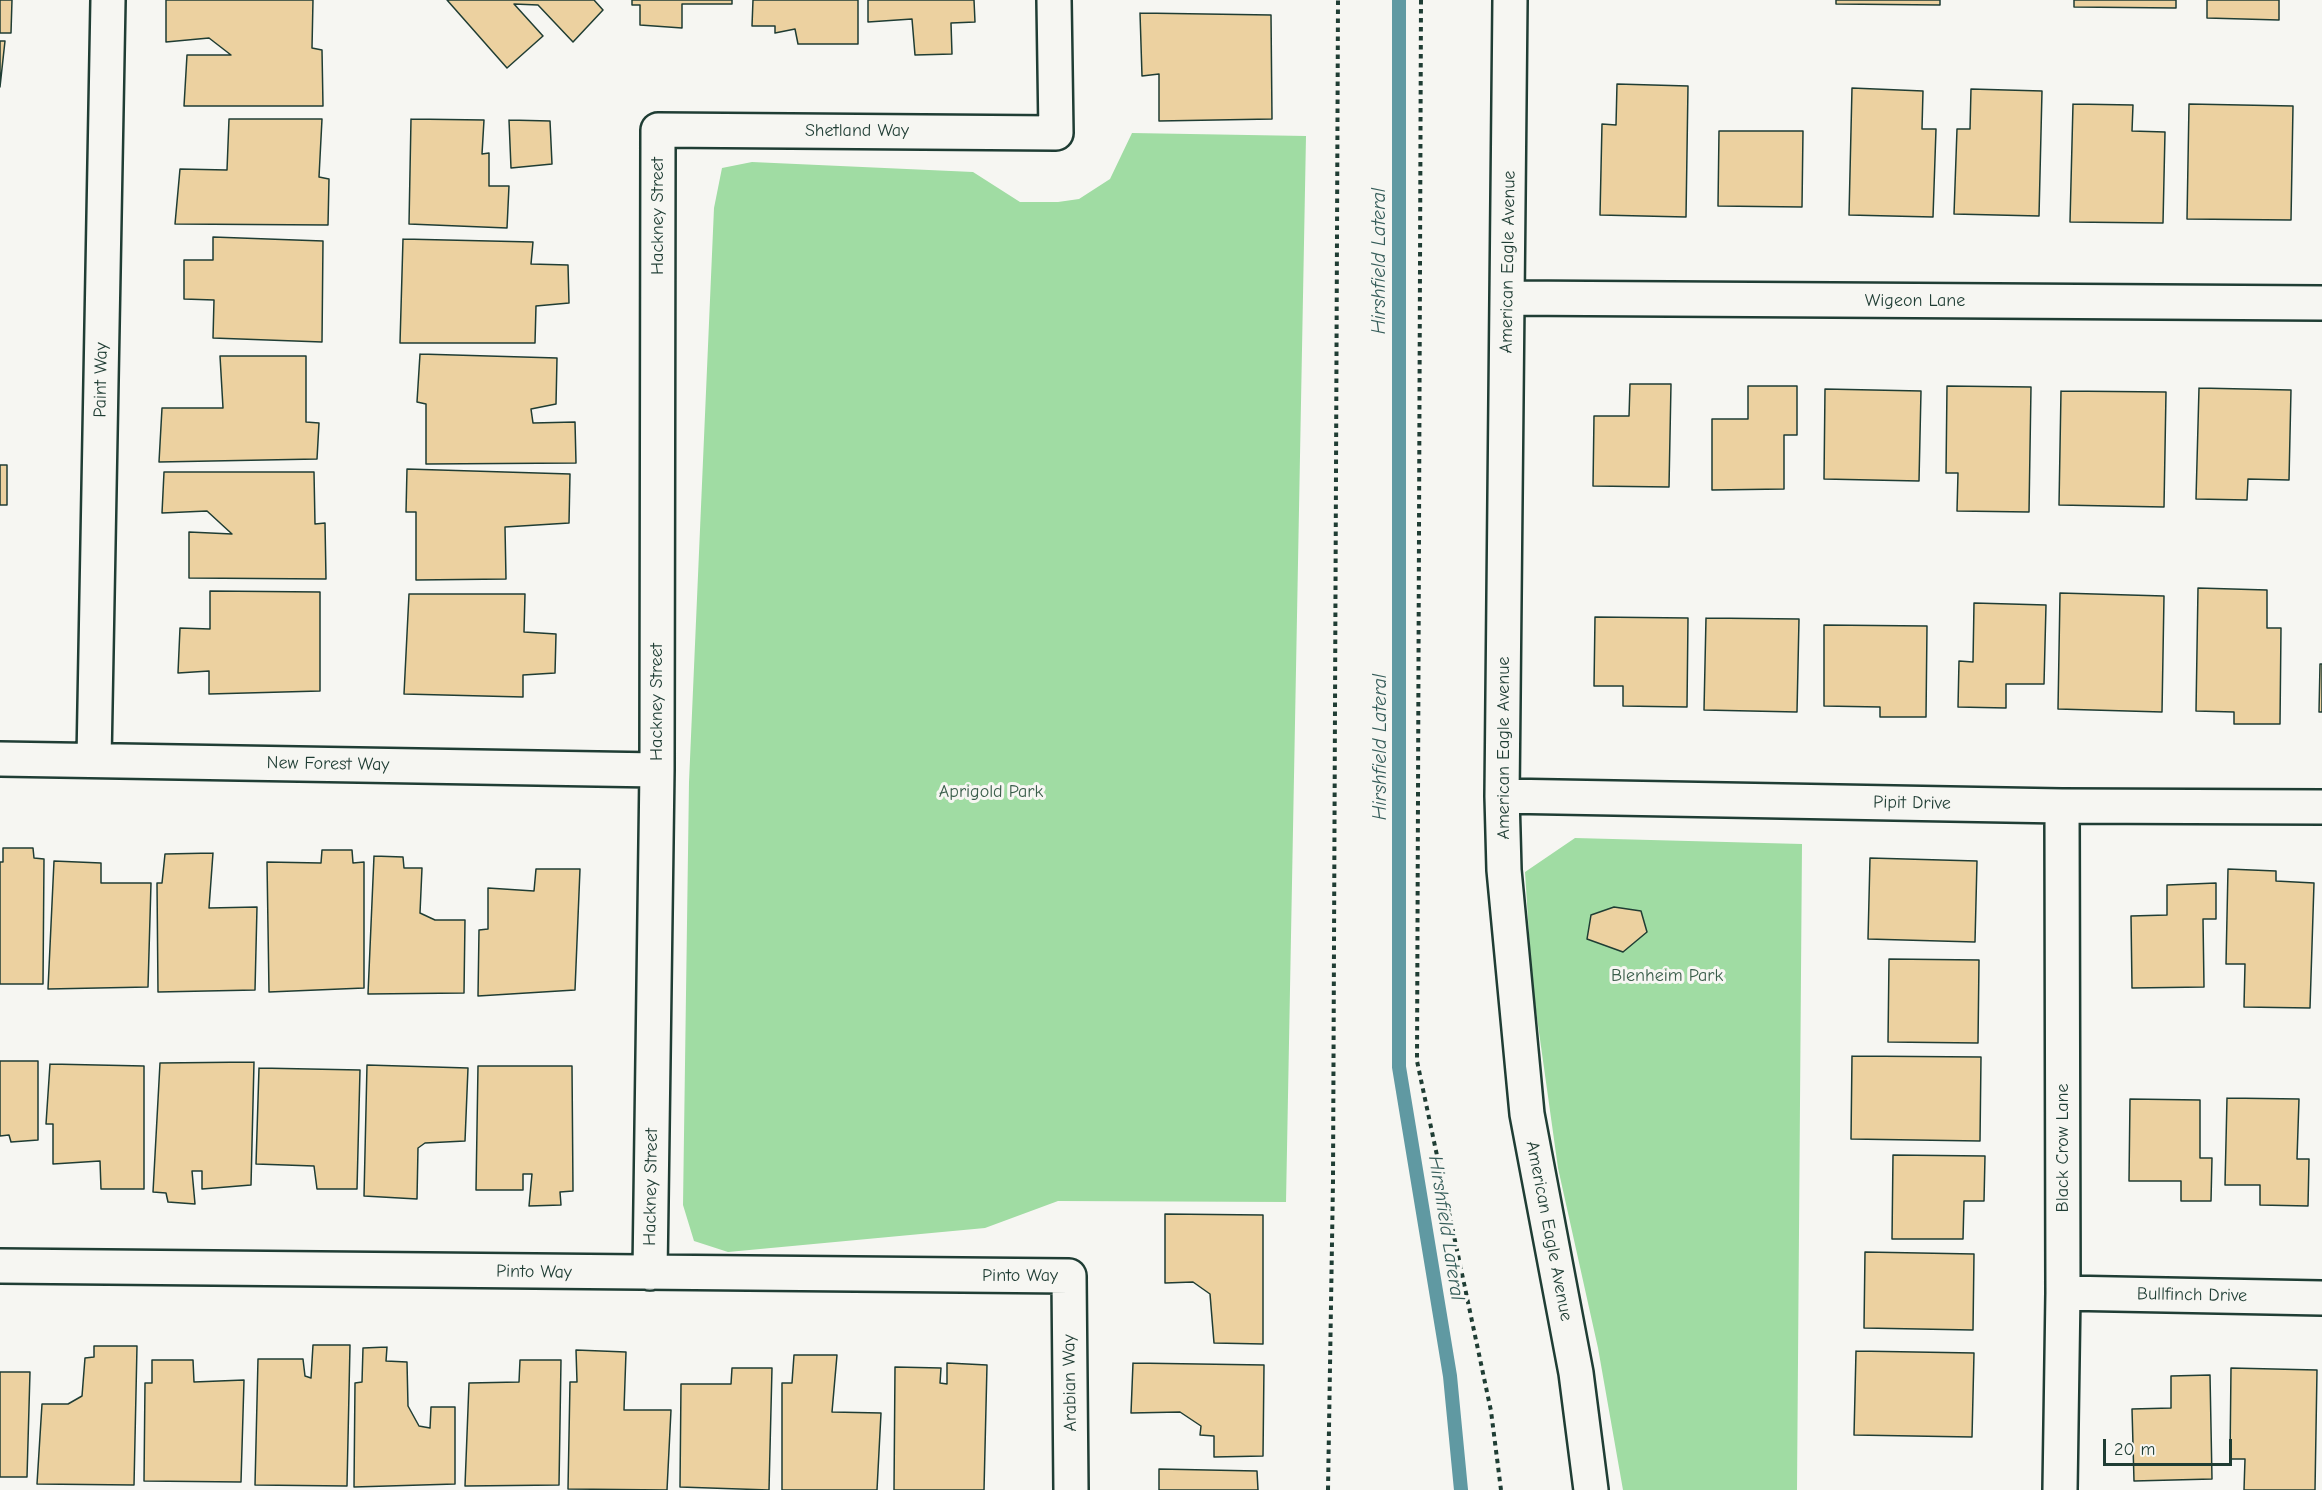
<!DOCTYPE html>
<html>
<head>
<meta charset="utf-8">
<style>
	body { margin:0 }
	#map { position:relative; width:2322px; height:1490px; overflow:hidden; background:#f6f6f2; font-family:"Comic Neue",sans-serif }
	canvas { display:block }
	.scale { position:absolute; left:2103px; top:1439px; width:129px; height:27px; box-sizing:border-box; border:3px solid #1f3d34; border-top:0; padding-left:8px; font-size:18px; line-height:21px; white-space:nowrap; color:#1f3d34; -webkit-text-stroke:4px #f6f6f2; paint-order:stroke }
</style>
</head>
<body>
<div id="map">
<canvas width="2322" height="1490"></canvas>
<div class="scale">20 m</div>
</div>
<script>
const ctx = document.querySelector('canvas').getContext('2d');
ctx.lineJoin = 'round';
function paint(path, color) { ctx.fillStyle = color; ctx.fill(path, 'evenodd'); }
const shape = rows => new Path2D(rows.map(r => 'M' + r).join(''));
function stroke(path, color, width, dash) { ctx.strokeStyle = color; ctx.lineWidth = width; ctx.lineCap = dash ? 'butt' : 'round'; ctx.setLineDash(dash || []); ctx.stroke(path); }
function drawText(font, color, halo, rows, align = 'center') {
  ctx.font = font + ' "Comic Neue",sans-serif'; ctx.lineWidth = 6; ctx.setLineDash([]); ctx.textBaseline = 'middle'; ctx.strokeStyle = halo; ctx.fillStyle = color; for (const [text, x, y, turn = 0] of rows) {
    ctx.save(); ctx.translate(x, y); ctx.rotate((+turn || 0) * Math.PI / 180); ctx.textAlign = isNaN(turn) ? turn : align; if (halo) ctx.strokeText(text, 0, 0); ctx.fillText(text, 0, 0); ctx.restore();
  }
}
paint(shape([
	[1132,133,1306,136,1286,1202,1058,1201,985,1228,728,1252,694,1241,683,1205,689,782,714,208,722,168,752,162,973,172,1020,202,1058,202,1079,199,1110,179],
	[1575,838,1802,844,1797,1490,1623,1490,1598,1348,1558,1168,1532,982,1525,872]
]), '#a0dca3');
stroke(shape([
	[1399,0,1399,1067,1450,1376,1461,1490]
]), '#6099a2', 14);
const building = shape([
	[0,0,12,0,11,33,0,33,0,0],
	[166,0,313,0,312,48,322,50,323,106,184,106,187,55,231,55,209,38,166,42,166,0],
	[447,0,594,0,603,10,573,42,538,5,514,4,543,36,507,68,447,0],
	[632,0,732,0,732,4,682,4,682,28,640,25,640,5,632,5,632,0],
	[753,0,858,0,858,44,798,44,795,29,775,33,775,26,752,26,753,0],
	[868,0,974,0,975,22,951,23,952,54,915,55,912,19,868,22,868,0],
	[1836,0,1940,0,1940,5,1836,4,1836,0],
	[2074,0,2176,0,2176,8,2074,7,2074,0],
	[2207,0,2279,0,2279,20,2207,18,2207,0],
	[1140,13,1271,15,1272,119,1159,121,1159,74,1142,76,1140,13],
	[0,41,5,41,0,87,0,41],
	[1617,84,1688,86,1686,217,1600,215,1602,124,1616,125,1617,84],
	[1852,88,1923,91,1922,129,1936,129,1933,217,1849,215,1852,88],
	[1971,89,2042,91,2039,216,1954,214,1957,129,1970,129,1971,89],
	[2073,104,2133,105,2132,131,2165,132,2163,223,2070,222,2073,104],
	[2189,104,2293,106,2291,220,2187,219,2189,104],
	[229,119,322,119,319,177,329,179,328,225,175,224,180,169,227,170,229,119],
	[411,119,484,120,482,154,489,153,489,186,509,186,507,228,409,224,411,119],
	[509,120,550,121,552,164,511,168,509,120],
	[1719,131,1803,131,1802,207,1718,206,1719,131],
	[213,237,323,241,322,342,213,338,214,300,184,299,184,260,213,260,213,237],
	[403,239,533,242,531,264,568,265,569,303,536,306,535,343,400,343,403,239],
	[420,354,557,358,556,404,531,409,533,423,575,422,576,463,426,464,426,404,417,402,420,354],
	[220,356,306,356,306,422,319,423,317,459,159,462,162,408,223,408,220,356],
	[1630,384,1671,384,1669,487,1593,486,1594,416,1629,416,1630,384],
	[1748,386,1797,386,1797,435,1784,435,1784,489,1712,490,1712,419,1748,419,1748,386],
	[1947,386,2031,387,2029,512,1957,511,1958,473,1946,473,1947,386],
	[2199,388,2291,390,2289,480,2248,479,2247,500,2196,499,2199,388],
	[1825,389,1921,391,1919,481,1824,479,1825,389],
	[2061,391,2166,392,2164,507,2059,505,2061,391],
	[0,465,7,465,7,505,0,505,0,465],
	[407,469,570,474,569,523,505,527,506,579,416,580,416,512,406,512,407,469],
	[164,472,314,472,315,524,325,523,326,579,189,578,189,532,232,534,207,511,162,513,164,472],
	[2198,588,2267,590,2267,628,2281,628,2280,724,2234,724,2234,712,2196,711,2198,588],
	[210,591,320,592,320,691,209,694,209,671,178,673,180,628,210,629,210,591],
	[2060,593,2164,596,2162,712,2058,709,2060,593],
	[409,594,525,594,524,632,556,634,555,673,523,675,523,697,404,694,409,594],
	[1974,603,2046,605,2044,684,2006,684,2006,708,1958,707,1959,661,1973,662,1974,603],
	[1595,617,1688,618,1687,707,1623,706,1623,686,1594,686,1595,617],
	[1706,618,1799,619,1797,712,1704,710,1706,618],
	[1824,625,1927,626,1926,717,1880,717,1880,707,1824,706,1824,625],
	[2320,664,2322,664,2322,712,2319,712,2320,664],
	[3,848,33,848,34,858,44,859,43,984,0,984,0,862,3,862,3,848],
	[322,850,352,850,353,863,364,862,364,988,269,992,267,862,321,863,322,850],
	[213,853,209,908,257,907,255,990,158,992,157,883,162,883,165,854,213,853],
	[374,856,403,857,404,868,422,868,420,913,435,920,465,920,464,993,368,994,374,856],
	[1870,858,1977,861,1975,942,1868,939,1870,858],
	[54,861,101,863,101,883,151,883,148,987,48,989,54,861],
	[536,869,580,869,575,990,478,996,479,930,488,929,488,888,534,891,536,869],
	[2228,869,2276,871,2276,881,2314,883,2310,1008,2244,1007,2245,964,2226,964,2228,869],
	[2216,883,2216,919,2203,919,2204,987,2132,988,2131,916,2167,915,2167,885,2216,883],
	[1614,907,1641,911,1647,932,1623,952,1587,939,1591,915,1614,907],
	[1889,959,1979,960,1978,1043,1888,1042,1889,959],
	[1852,1056,1981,1057,1980,1141,1851,1139,1852,1056],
	[0,1061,38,1061,38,1140,11,1142,9,1135,0,1136,0,1061],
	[254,1062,251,1185,202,1189,202,1171,192,1171,195,1204,168,1202,166,1193,153,1192,160,1063,254,1062],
	[50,1064,144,1066,144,1189,101,1189,100,1161,53,1164,53,1124,46,1124,50,1064],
	[367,1065,468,1068,465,1141,425,1143,418,1148,417,1199,364,1196,367,1065],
	[478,1066,572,1066,573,1191,560,1192,561,1205,529,1206,532,1174,523,1174,523,1190,476,1190,478,1066],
	[259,1068,360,1070,357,1189,317,1189,314,1166,256,1164,259,1068],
	[2227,1098,2299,1099,2297,1159,2309,1159,2308,1206,2260,1205,2260,1185,2225,1185,2227,1098],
	[2130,1099,2200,1100,2200,1158,2212,1158,2211,1201,2181,1201,2181,1181,2129,1181,2130,1099],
	[1893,1155,1985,1156,1984,1201,1964,1201,1963,1239,1892,1239,1893,1155],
	[1165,1214,1263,1215,1263,1344,1214,1343,1210,1294,1193,1282,1165,1283,1165,1214],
	[1865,1252,1974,1254,1973,1330,1864,1328,1865,1252],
	[313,1345,350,1345,347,1486,255,1485,258,1359,303,1359,305,1376,311,1378,313,1345],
	[94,1346,137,1346,134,1485,37,1484,42,1404,68,1404,82,1396,85,1358,94,1357,94,1346],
	[387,1347,386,1361,407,1362,408,1406,419,1426,430,1428,431,1407,455,1407,455,1484,354,1487,355,1383,362,1382,363,1348,387,1347],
	[576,1350,626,1352,624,1410,671,1410,667,1490,568,1489,570,1382,577,1382,576,1350],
	[1856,1351,1974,1353,1972,1437,1854,1435,1856,1351],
	[794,1355,837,1355,832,1412,881,1413,877,1490,782,1490,782,1383,792,1383,794,1355],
	[152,1360,193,1360,194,1382,244,1380,241,1482,144,1481,145,1383,152,1383,152,1360],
	[520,1360,561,1360,559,1485,465,1486,469,1383,519,1382,520,1360],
	[947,1363,987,1365,984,1490,894,1490,895,1367,941,1368,940,1383,947,1384,947,1363],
	[1133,1363,1264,1365,1263,1456,1214,1457,1214,1436,1200,1435,1201,1426,1180,1412,1131,1413,1133,1363],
	[732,1368,772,1368,769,1490,680,1487,681,1384,731,1384,732,1368],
	[2231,1368,2317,1370,2315,1490,2244,1490,2245,1459,2230,1459,2231,1368],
	[0,1372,30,1372,27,1477,0,1477,0,1372],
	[2210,1375,2212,1479,2134,1481,2132,1409,2171,1408,2171,1376,2210,1375],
	[1159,1469,1257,1471,1258,1490,1159,1490,1159,1469]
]);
paint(building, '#ecd1a0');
stroke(building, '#1f3d34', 1.5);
const minor = shape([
	[1510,0,1502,796,1504,870,1527,1114,1576,1373,1591,1490],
	[1507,298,2322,303],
	[0,759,657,770],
	[94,760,108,0],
	[1502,796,2062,806,2322,807],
	[0,1266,1069,1276,1071,1490],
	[650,1273,657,770,658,130,1056,133,1054,0],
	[2063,1293,2322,1298],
	[2060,1490,2063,1293,2062,806]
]);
stroke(minor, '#1f3d34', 38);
stroke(shape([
	[1421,0,1417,1061,1491,1411,1501,1490],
	[1328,1490,1333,1181,1338,0]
]), '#1f3d34', 4, [4.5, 4.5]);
stroke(minor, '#f6f6f2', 33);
drawText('18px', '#1f3d34', '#f6f6f2', [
	["Shetland Way",857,131],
	["Hackney Street",658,216,-90],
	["American Eagle Avenue",1508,262,-89],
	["Wigeon Lane",1915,301],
	["Paint Way",101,380,-89],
	["Hackney Street",657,702,-90],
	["American Eagle Avenue",1504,748,-90],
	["New Forest Way",328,764,1],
	["Pipit Drive",1912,803,1],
	["Black Crow Lane",2063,1148,-90],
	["Hackney Street",651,1187,-89],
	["American Eagle Avenue",1549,1231,79],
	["Pinto Way",534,1272,1],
	["Pinto Way",1020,1276],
	["Bullfinch Drive",2192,1295,1],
	["Arabian Way",1070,1383,-91]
]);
drawText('18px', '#395d4a', '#f6f6f2', [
	["Aprigold Park",991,792],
	["Blenheim Park",1667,976]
]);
drawText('italic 20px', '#355c59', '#f6f6f2', [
	["Hirshfield Lateral",1379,261,-90],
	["Hirshfield Lateral",1380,747,-90],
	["Hirshfield Lateral",1446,1228,81]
]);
</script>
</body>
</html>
